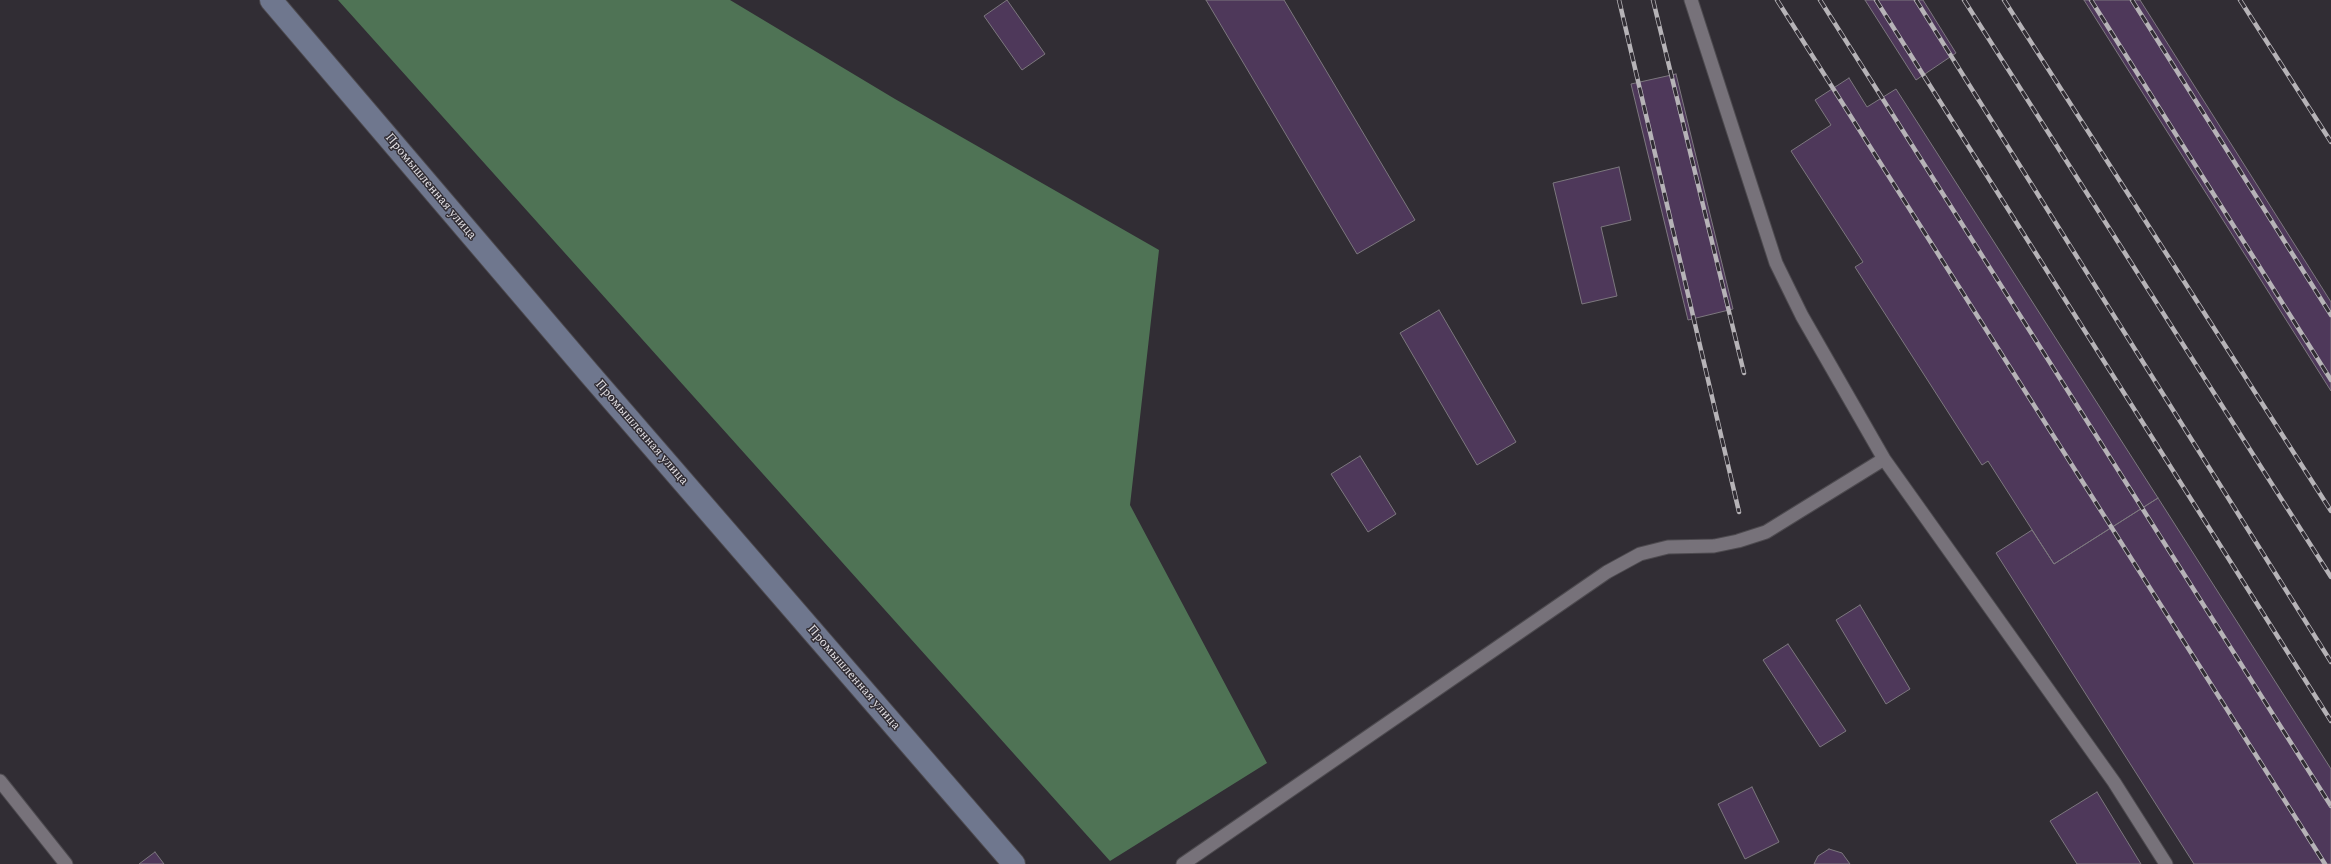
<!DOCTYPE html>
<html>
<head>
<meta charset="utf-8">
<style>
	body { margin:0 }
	canvas { display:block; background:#312d34 }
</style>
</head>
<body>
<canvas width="2331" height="864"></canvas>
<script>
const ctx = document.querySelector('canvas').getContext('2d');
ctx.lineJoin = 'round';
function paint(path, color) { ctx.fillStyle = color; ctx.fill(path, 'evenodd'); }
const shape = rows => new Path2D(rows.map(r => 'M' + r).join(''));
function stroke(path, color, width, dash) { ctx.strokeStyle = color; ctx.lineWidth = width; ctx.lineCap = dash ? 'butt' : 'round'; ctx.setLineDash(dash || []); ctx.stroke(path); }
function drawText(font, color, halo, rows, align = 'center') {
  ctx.font = font + ' Spectral,serif'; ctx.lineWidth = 3; ctx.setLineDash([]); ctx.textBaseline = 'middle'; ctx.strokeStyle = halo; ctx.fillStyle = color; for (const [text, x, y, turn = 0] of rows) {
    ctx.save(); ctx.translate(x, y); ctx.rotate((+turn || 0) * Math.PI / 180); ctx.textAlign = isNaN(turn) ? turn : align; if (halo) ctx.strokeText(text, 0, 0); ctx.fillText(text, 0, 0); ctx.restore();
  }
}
paint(shape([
	[338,0,730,0,895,99,1159,250,1130,505,1267,763,1110,861]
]), '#4f7355');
const building = shape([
	[1007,0,1045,54,1022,70,984,16,1007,0],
	[1206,0,1284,0,1415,220,1357,254,1206,0],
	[1865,0,1923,0,1956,53,1916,80,1865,0],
	[2084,0,2140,0,2331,302,2331,391,2084,0],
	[1676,74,1733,309,1688,320,1631,84,1676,74],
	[1849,78,1867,107,1896,89,2158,498,2054,564,1988,461,1982,465,1855,267,1863,262,1791,151,1831,125,1815,100,1849,78],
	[1619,167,1631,220,1601,227,1617,296,1582,304,1553,183,1619,167],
	[1439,310,1516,442,1477,465,1400,333,1439,310],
	[1360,456,1396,514,1368,532,1331,474,1360,456],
	[2158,498,2331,769,2331,864,2194,864,1996,553,2032,530,2054,564,2158,498],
	[1860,605,1910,689,1886,704,1836,620,1860,605],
	[1788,644,1846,731,1820,747,1763,660,1788,644],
	[1752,787,1779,842,1745,859,1718,804,1752,787],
	[2097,792,2141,864,2077,864,2050,821,2097,792],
	[1829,849,1842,853,1850,864,1814,864,1818,856,1829,849],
	[155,852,164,864,139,864,155,852]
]);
paint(building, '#4e385a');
stroke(building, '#7c777e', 1);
const lane = shape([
	[1691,0,1776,263,1802,316,1884,459,2114,782,2166,864],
	[0,781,66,864],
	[1183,864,1607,572,1640,554,1668,547,1714,546,1738,541,1766,532,1884,459]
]);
const secondary = shape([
	[271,0,589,373,1014,864]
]);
stroke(lane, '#4d4a4f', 15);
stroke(secondary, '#4d4a4f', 24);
stroke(lane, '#77727a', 13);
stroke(secondary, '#6f778e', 22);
const rail = shape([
	[1619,0,1739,512],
	[1653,0,1744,373],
	[1777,0,2325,864],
	[1820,0,2331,806],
	[1876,0,2331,721],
	[1916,0,2331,662],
	[1964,0,2331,577],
	[2004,0,2331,511],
	[2091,0,2331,380],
	[2132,0,2331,315],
	[2240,0,2331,142]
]);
stroke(rail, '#b6b3b7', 4.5);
stroke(rail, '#312d34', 3, [9]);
drawText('13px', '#e2dfe3', '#312d34', [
	["Промышленная улица",430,187,50],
	["Промышленная улица",641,433,49],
	["Промышленная улица",853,678,49]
]);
</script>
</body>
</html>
